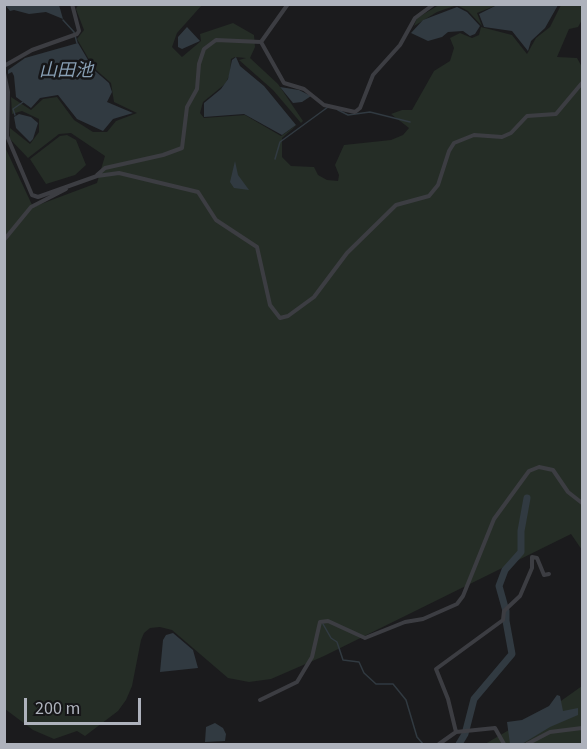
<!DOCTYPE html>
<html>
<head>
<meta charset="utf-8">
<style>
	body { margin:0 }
	#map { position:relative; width:587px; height:749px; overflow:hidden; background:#1b1b1d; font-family:"Source Sans 3",sans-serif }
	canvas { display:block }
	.frame { position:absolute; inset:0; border:6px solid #aeb2bc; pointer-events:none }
	.scale { position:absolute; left:24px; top:698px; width:117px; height:27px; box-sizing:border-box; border:3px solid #aeb2bc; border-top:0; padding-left:8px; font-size:18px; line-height:21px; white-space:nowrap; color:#aeb2bc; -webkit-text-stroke:4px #161618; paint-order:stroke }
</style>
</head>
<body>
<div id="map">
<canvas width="587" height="749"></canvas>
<div class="frame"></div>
<div class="scale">200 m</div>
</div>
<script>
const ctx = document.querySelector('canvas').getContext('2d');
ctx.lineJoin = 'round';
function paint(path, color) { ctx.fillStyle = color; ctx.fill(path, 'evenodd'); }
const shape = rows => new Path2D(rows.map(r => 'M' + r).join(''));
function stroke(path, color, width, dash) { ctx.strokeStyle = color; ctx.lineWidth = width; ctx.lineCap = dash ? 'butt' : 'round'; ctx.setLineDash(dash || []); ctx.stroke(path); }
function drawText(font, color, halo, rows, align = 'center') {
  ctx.font = font + ' "Source Sans 3","Noto Sans JP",sans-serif'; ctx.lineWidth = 5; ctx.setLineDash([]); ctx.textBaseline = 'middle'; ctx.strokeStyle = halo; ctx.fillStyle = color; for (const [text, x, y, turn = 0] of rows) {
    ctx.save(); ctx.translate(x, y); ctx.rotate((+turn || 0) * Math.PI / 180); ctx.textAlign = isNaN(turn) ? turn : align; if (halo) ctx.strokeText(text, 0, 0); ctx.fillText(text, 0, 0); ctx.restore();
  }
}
paint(shape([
	[472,4,497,5,477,13,482,26,468,11,457,5,437,12,414,26,417,18,439,5],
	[78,5,202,5,177,33,172,47,182,57,201,41,200,34,233,23,254,35,255,47,250,58,278,84,303,121,301,123,273,90,239,60,246,58,235,57,231,59,230,74,225,84,203,102,200,113,204,118,245,115,281,136,298,124,282,138,282,157,291,166,314,167,318,175,327,180,338,181,339,175,335,165,344,145,391,140,403,135,409,128,391,114,402,110,412,110,434,71,450,61,454,48,450,38,460,33,472,38,479,35,481,27,512,35,527,54,536,38,550,27,561,5,582,5,582,20,578,27,569,29,557,57,577,58,582,67,582,550,571,534,324,656,271,679,249,682,228,678,172,630,160,627,150,628,144,633,141,640,132,686,126,700,118,711,85,736,77,731,54,739,33,730,5,709,4,145,33,207,97,183,105,156,71,133,59,134,28,158,10,139,10,128,30,144,39,132,39,119,22,111,12,114,11,97,31,110,43,99,57,97,74,120,93,132,107,132,116,121,137,113,114,102,111,83,94,68,77,39,84,30,76,9],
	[67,135,76,140,86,165,75,175,46,184,30,159,60,136],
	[582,686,582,744,485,744,526,720,551,708]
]), '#252d26');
paint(shape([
	[499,4,558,4,558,5,545,28,531,41,528,51,512,31,484,27,479,14],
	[5,5,59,5,63,19,46,12,29,14,14,10,10,11],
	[457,7,467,12,480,26,475,34,470,36,463,31,448,32,442,37,428,41,411,33,423,20],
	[187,27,200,41,182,49,178,47,178,37],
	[78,43,94,70,109,83,112,92,107,102,133,113,113,119,103,131,77,119,58,95,40,98,31,108,16,97,14,76,12,72,8,74,8,70,25,58],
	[236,57,240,66,264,86,296,125,282,135,244,114,204,117,204,103,221,89,228,79,232,60],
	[280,87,299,90,311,96,302,102,293,103],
	[19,114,31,117,38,123,33,139,30,142,16,128,14,117],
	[235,161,238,175,249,190,234,188,230,182],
	[173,633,193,650,198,668,160,672,163,640,166,635],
	[557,695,560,696,563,711,578,708,578,715,550,727,522,744,510,744,507,722,522,720,549,706],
	[215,723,223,728,226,734,225,741,205,742,206,727]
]), '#313a41');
stroke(shape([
	[63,20,74,32,77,43],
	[338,110,348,115,370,112,410,122],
	[15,115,13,109,23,102],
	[275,159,280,142,328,107],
	[323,624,331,638,337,642,343,660,359,662,364,673,376,684,393,684,406,700,417,737,423,744]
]), '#313a41', 1.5);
stroke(shape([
	[459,744,465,734,474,699,512,654,506,621,506,611,499,586,505,570,521,552,521,531,527,498]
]), '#313a41', 7);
stroke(shape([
	[261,42,284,83,304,89,324,105,355,112,360,108,373,75,400,45,415,18,434,4],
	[4,66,32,50,77,34,79,31,72,4],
	[4,73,8,92,7,136,32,195,38,197,97,176,119,173,198,192,216,220,257,247,270,305,280,318,288,316,314,297,347,253,396,205,429,196,438,185,449,151,454,143,474,135,502,137,511,133,527,116,556,114,582,83],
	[97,175,105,168,163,155,182,148,187,107,197,89,199,64,204,49,216,40,261,42,288,4],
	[4,240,31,207,66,189],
	[260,700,297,682,312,657,320,622,328,621,365,638,405,622,423,619,457,604,463,596,494,519,529,471,539,467,553,470,568,492,582,503],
	[456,732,448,699,436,669,503,620,504,611,520,596,532,568,532,557,537,558,544,575,549,574],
	[439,744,456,732,495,728,504,744],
	[527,744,550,732,582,728]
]), '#3c3d42', 4);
drawText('italic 18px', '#889fb4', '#161618', [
	["山田池",66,72]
]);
</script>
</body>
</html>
